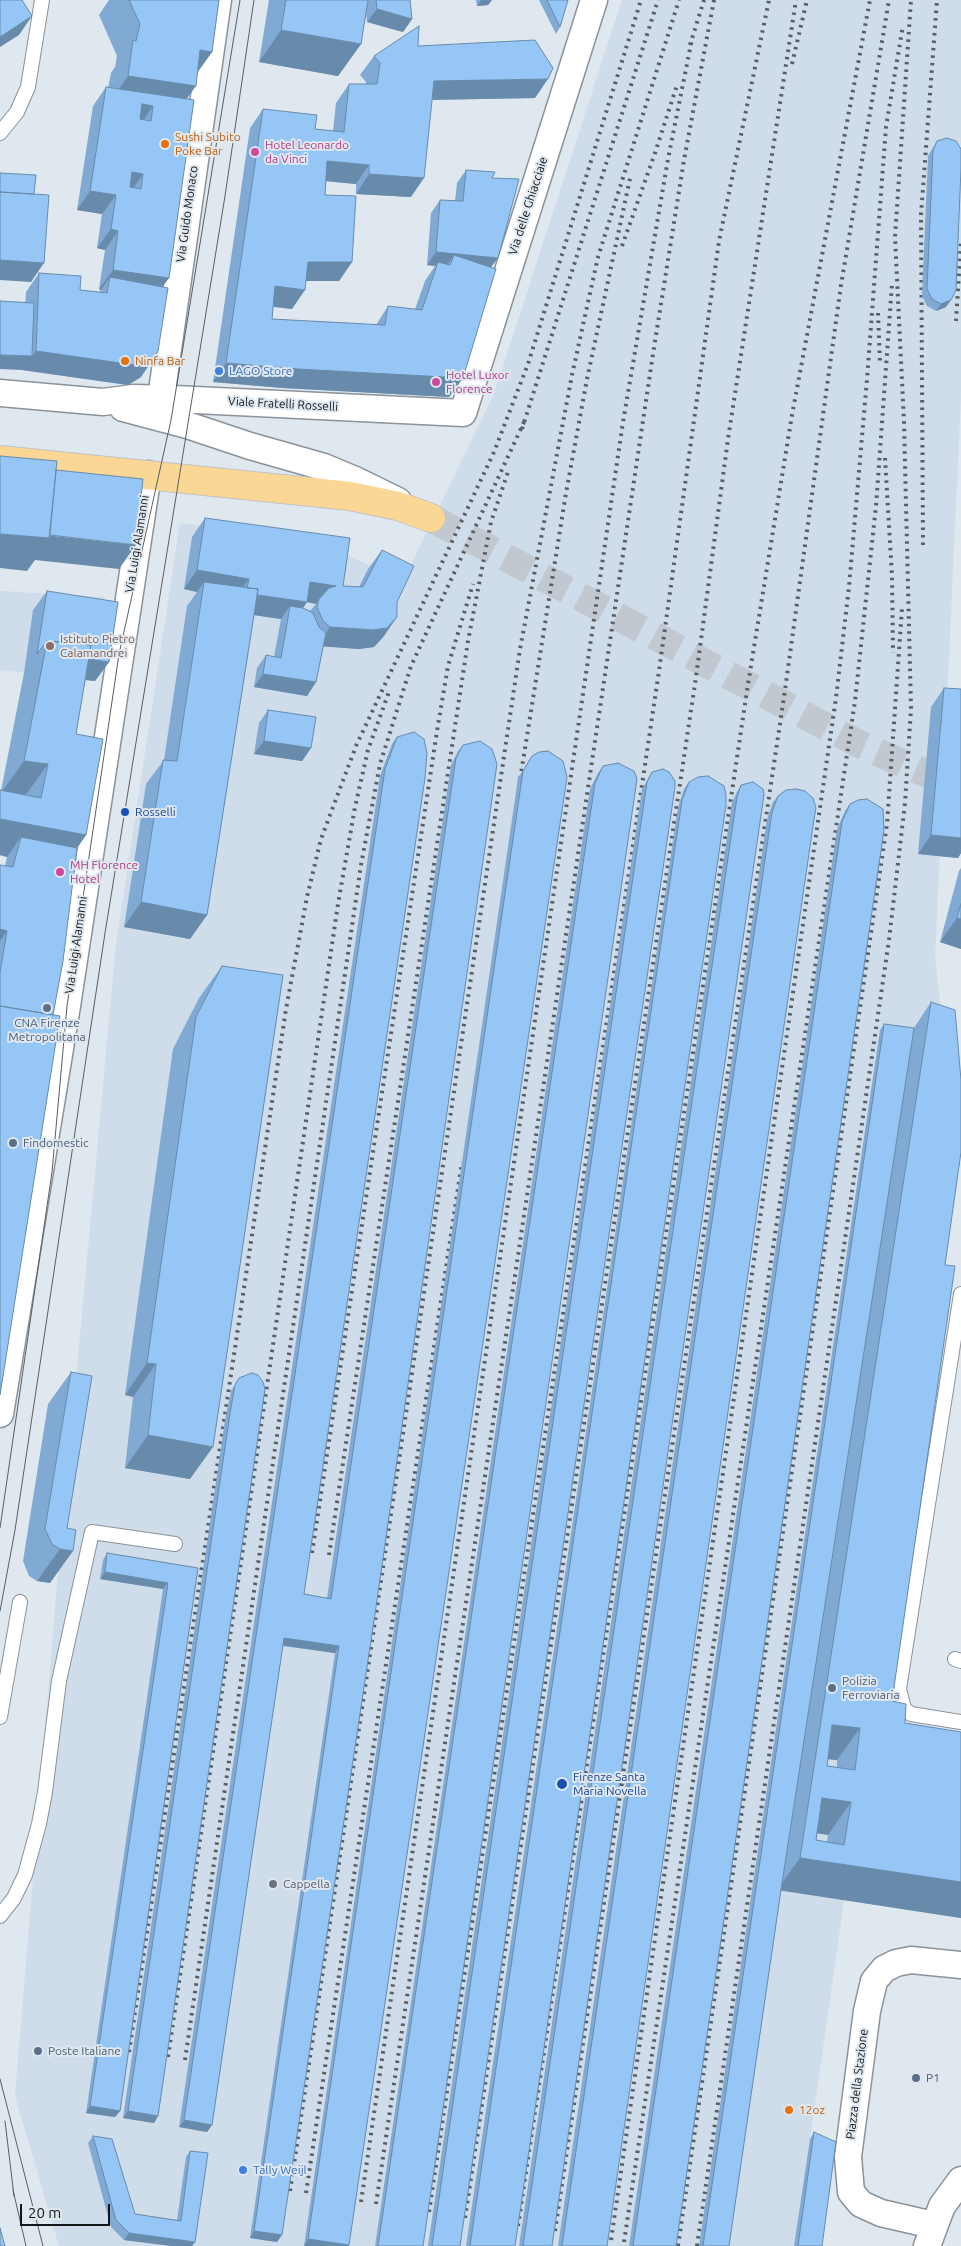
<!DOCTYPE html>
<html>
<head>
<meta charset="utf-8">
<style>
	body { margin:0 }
	#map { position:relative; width:961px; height:2246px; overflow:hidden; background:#dfe7ef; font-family:Ubuntu,sans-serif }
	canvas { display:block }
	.scale { position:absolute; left:20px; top:2204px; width:90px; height:22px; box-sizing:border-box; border:2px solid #141719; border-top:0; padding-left:6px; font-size:15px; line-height:18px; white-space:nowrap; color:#141719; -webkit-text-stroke:4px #dfe7ef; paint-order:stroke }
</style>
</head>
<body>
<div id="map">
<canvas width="961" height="2246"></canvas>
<div class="scale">20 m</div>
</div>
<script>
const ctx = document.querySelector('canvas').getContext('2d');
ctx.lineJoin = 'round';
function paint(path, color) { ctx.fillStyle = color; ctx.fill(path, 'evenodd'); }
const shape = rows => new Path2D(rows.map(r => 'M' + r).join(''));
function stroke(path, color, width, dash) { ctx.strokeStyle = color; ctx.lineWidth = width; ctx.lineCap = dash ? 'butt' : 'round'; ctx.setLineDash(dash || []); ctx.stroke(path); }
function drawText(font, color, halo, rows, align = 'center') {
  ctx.font = font + ' Ubuntu,sans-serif'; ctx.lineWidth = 4; ctx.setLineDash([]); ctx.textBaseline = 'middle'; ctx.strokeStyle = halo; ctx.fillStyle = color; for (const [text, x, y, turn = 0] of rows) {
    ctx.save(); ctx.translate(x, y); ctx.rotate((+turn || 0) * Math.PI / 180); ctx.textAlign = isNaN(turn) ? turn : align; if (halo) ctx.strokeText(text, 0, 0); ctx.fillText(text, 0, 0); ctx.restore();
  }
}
paint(shape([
	[622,0,961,0,961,397,935,958,958,1156,844,1900,795,2246,59,2246,15,2096,56,1597,116,944,180,523,310,538,403,581,494,394],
	[0,591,105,597,105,621,95,681,0,670]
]), '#cfdcea');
stroke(shape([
	[431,518,859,744,961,789]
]), '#c1c8cf', 28, [28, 14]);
const service = shape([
	[0,133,17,112,28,87,42,0],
	[961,1294,899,1689,904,1709,911,1714,961,1722],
	[955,1659,961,1661],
	[0,1717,20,1602],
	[0,1916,14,1898,25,1875,39,1824,45,1792,59,1681,92,1532,175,1544]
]);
const minor = shape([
	[0,393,103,402,133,398,175,399,463,413,594,0],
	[161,398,218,0],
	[123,408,187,425,250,446,324,467,355,480,398,501],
	[0,1414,67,1006,148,474],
	[933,2225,881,2213,861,2204,851,2192,848,2157,867,2011,874,1981,884,1969,896,1963,911,1960,961,1965],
	[927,2246,942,2206,961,2180]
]);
const primary = shape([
	[0,460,350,496,398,506,431,518]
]);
stroke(service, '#8b9299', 16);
stroke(minor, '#8b9299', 29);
stroke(primary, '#c2c3c3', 30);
stroke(service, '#fff', 14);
stroke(minor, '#fff', 26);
stroke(primary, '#fad794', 28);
stroke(shape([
	[0,1528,52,1172,67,1006,119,654,171,420,240,0],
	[0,1611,15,1530,105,933,225,196,254,0],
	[0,2079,43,2246],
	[5,2121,14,2196],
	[13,2190,26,2246]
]), '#5a5e63', 1);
stroke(shape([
	[690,45,704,0],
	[792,64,807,0],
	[622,246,655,153,677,85],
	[878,313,880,363],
	[956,321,961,242],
	[522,429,658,0],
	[885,458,892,576,893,653],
	[923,545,921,215,937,0],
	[519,786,566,493,587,379,631,174],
	[312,1553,437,731,448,666,473,584],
	[329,1555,468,641,491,522,508,472],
	[129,2052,286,1009,307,897,321,839,356,746,494,452,528,364,641,0],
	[168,2057,338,904,355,807,368,750,390,689],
	[185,2060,361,865,380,764,411,666,524,422],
	[290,2191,520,649,572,375,598,257,679,0],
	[306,2193,462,1162],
	[361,2202,623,422,668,159,692,39],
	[376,2204,653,354,684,160,714,0],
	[429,2212,659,671,719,241,769,0],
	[465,2218,696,677,728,439,796,0],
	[518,2226,748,684,792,415,870,0],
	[555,2231,785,690,841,285,889,0],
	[611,2240,836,698,849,587,867,379,886,127,903,25],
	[624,2242,855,701,876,506,892,284],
	[678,2246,887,824,902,608],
	[697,2246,889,940,905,803,911,709,904,422,895,237,911,0]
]), '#5a5e63', 4, [2.5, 5]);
paint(shape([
	[109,0,219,0,212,52,197,73,186,99,163,287,141,377,128,385,22,370,26,292,39,273,80,290,99,292,101,290,99,289,105,250,97,248,102,214,77,210,93,106,106,87,108,88,111,73,115,67,117,56,99,15],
	[269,0,410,0,412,19,403,32,367,22,366,12,361,44,338,76,259,62],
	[476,0,492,0,488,5,477,6],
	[539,0,568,0,560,27,556,34],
	[418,46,535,98,432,100,411,197,356,194,356,184,326,181,325,195,352,262,339,281,306,281,292,309,273,307,272,319,376,325,388,306,415,309,425,281,435,266,427,265,431,213,440,200,455,201,457,183,466,170,492,178,491,267,463,378,449,397,283,388,213,382,250,128,263,109,315,129,333,131,336,103,349,84,366,84,366,82,360,75,374,56],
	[937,141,946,307,936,311,927,306,922,296,928,156],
	[205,518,343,586,359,587,368,569,382,550,397,602,384,636,374,647,359,649,323,646,316,682,307,696,254,687,257,668,266,655,274,657,281,619,254,615,207,915,190,939,124,927,146,784,164,760,187,606,197,592,184,589,192,537],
	[307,602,316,604,310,611,303,608],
	[47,591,109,662,95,681,85,680,76,734,86,835,77,848,0,1395,0,865,5,866,7,857,0,855,0,790,1,791,24,673,33,610],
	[944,688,961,689,961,853,958,858,918,854,931,707],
	[268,710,311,748,302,761,254,754,259,723],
	[397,737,304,1594,327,1598,451,765,458,751,463,745,277,2242,250,2238,335,1653,283,1646,212,2125,207,2132,179,2127,380,776,392,744],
	[532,756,349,2245,304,2246,518,778],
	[603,766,423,2246,375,2246,590,789,598,773],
	[652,772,460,2246,428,2246,642,789],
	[689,782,515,2246,466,2246,678,807,684,789],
	[741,785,552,2246,519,2246,732,803,737,792],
	[778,796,607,2246,558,2246,767,819,773,802],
	[850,804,676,2246,629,2246,837,829,845,811],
	[961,868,961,949,940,942,959,871],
	[222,966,190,1479,125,1468,133,1397,125,1395,173,1049,199,998],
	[931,1002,945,1265,892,1701,905,1723,961,1732,961,1918,781,1890,729,2246,699,2246,880,1030,884,1024,914,1028],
	[828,1759,837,1760,837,1767,827,1766],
	[817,1833,828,1835,827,1842,816,1840],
	[71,1372,67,1528,50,1583,37,1581,29,1576,23,1561,48,1404],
	[239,1378,158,2116,154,2123,123,2118,225,1420,231,1391],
	[107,1553,198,1568,120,2111,115,2117,86,2113,163,1589,100,1579,103,1560],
	[814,2132,822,2246,794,2246,810,2139],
	[93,2136,135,2214,177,2220,186,2157,190,2151,195,2242,192,2246,172,2246,124,2240,111,2227,88,2143]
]), '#80aad3');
paint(shape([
	[481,0,492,0,488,5,477,6],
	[377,9,412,19,403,32,367,22],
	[32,16,19,35,0,47,0,37],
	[281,30,361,44,338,76,259,62],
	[200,50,212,52,189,84],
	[128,76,196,86,173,118,153,106,140,125,106,108],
	[548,79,535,98,421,100,434,81],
	[327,161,369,165,356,184,314,180],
	[132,172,143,174,130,193,119,191],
	[369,174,424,178,411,197,356,194],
	[90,191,116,195,102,214,77,210],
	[111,229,118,231,105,250,97,248],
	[436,252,498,258,488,271,454,255,446,267,438,262,435,266,427,265],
	[0,260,44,263,31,282,0,280],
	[308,262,352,262,339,281,295,281],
	[113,270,169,278,155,297,110,277,101,290,99,289],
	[275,286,305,290,292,309,262,305],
	[951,300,946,307,936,311,941,304],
	[36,351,154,358,141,377,128,385,22,370,0,369,0,355,32,356],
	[226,363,463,378,449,397,283,388,213,382],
	[0,534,45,535,136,545,119,569,35,560,27,571,0,568],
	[197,570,249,579,235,598,204,582,197,592,184,589],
	[310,582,336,586,319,599,316,604,307,602,294,621,290,606,281,619,233,612,247,593],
	[397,617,384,636,374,647,359,649,317,646,330,627],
	[44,655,109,662,95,681,40,675],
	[263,674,316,682,307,696,254,687],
	[264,741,311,748,302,761,254,754],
	[24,761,48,764,25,796,1,793],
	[0,819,86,835,64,867,21,837,7,857,0,855],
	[931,835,961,838,961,853,958,858,918,854],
	[141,902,207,915,190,939,124,927],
	[957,918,961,919,961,949,940,942],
	[0,929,7,931,0,941],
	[147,1363,156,1364,133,1397,125,1395],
	[148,1435,213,1447,190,1479,125,1468],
	[60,1549,73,1551,50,1583,37,1581],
	[105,1572,168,1583,163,1589,100,1579],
	[284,1638,339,1646,335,1653,279,1645],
	[832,1725,860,1728,837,1760,815,1758],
	[822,1798,851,1802,828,1835,804,1831],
	[800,1858,961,1882,961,1918,777,1890],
	[90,2106,120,2111,115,2117,86,2113],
	[128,2111,158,2116,154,2123,123,2118],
	[184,2120,212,2125,207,2132,179,2127],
	[254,2231,282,2235,277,2242,250,2238],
	[129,2233,195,2242,192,2246,172,2246,124,2240],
	[308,2239,349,2245,349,2246,304,2246]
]), '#688bac');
const building = shape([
	[0,0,22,0,32,16,0,37,0,0],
	[129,0,219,0,212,52,200,50,196,86,128,76,133,40,136,41,140,24,129,0],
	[286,0,368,0,361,44,281,30,286,0],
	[376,0,410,0,412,19,377,9,376,0],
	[547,0,568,0,560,27,547,0],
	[419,26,418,46,535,40,553,68,548,79,434,81,424,178,369,174,369,165,327,161,325,195,356,196,352,262,308,262,305,290,275,286,272,319,385,325,388,306,422,310,438,262,450,265,454,255,496,269,463,378,297,369,226,363,263,109,317,115,315,129,344,132,349,84,377,84,380,63,374,56,419,26],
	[106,87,194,100,169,278,113,270,118,231,111,229,116,195,90,191,106,87],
	[142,104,153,106,151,121,140,119,142,104],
	[132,172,143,174,141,189,130,187,132,172],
	[947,138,956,141,961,149,961,168,956,290,951,300,941,304,932,299,927,289,933,150,937,141,947,138],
	[466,170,495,172,492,178,519,179,498,258,436,252,440,200,463,201,466,170],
	[0,173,36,175,34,194,0,192,0,173],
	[0,192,49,195,44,263,0,260,0,192],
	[39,273,81,276,80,290,107,293,110,277,168,288,158,351,154,358,141,366,36,351,39,273],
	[0,301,34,303,32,356,0,355,0,301],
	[0,456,57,461,49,538,0,534,0,456],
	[56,470,143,479,136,545,50,535,56,470],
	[205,518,350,538,343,586,363,587,382,550,414,566,397,602,397,617,387,628,373,630,330,627,323,621,317,607,319,599,329,588,336,586,310,582,307,602,257,595,258,589,247,588,249,579,197,570,205,518],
	[204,582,258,589,207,915,141,902,163,760,177,761,204,582],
	[47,591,118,602,109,662,88,659,91,645,47,641,37,654,47,591],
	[290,606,303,608,313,613,319,627,326,633,316,682,263,674,266,655,281,658,290,606],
	[47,641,91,645,76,734,103,739,86,835,0,819,0,790,41,798,48,764,24,761,47,641],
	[944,688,961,689,961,838,931,835,944,688],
	[268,710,316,717,311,748,264,741,268,710],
	[414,732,424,739,427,753,425,778,304,1594,331,1599,456,758,463,745,480,741,492,749,497,764,376,1607,282,2235,254,2231,339,1646,284,1638,212,2125,184,2120,385,769,397,737,414,732],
	[548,751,563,761,567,777,349,2245,308,2239,523,771,532,756,539,752,548,751],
	[618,763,634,771,637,779,423,2246,378,2246,595,783,603,766,618,763],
	[663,769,669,772,675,781,675,787,460,2246,432,2246,647,782,652,772,663,769],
	[708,776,724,786,726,795,726,805,515,2246,470,2246,682,800,689,782,698,777,708,776],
	[753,782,763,789,764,795,552,2246,523,2246,737,797,741,785,753,782],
	[796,789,805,791,813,798,816,808,814,819,607,2246,562,2246,772,812,778,796,786,790,796,789],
	[867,799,883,809,884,830,676,2246,633,2246,842,822,850,804,858,800,867,799],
	[21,837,77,848,63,961,53,1015,0,1006,0,972,7,931,0,929,0,865,13,867,21,837],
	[961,904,961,919,957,918,961,904],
	[222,966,283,975,213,1447,148,1435,156,1364,147,1363,196,1017,222,966],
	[931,1002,955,1010,961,1080,961,1152,945,1265,955,1266,892,1701,906,1704,905,1723,961,1732,961,1882,800,1858,931,1002],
	[832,1725,860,1728,855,1770,827,1766,832,1725],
	[822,1798,851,1802,844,1845,816,1840,822,1798],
	[0,1006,60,1016,0,1395,0,1006],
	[884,1024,914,1028,782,1883,729,2246,703,2246,884,1024],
	[71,1372,92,1376,67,1528,76,1530,73,1551,60,1549,52,1544,45,1529,71,1372],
	[252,1373,258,1375,263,1382,265,1389,158,2116,128,2111,230,1413,235,1385,239,1378,252,1373],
	[107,1553,198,1568,120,2111,90,2106,168,1583,105,1572,107,1553],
	[814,2132,836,2142,822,2246,798,2246,814,2132],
	[93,2136,112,2139,135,2214,181,2221,190,2151,208,2153,195,2242,129,2233,116,2220,93,2136],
	[0,2228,5,2246,0,2246,0,2228]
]);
paint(building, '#95c6f5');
stroke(building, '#688bac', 1);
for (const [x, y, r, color] of [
	[165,144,5,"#e8710a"],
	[255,152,5,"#d1479c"],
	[125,361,5,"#e8710a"],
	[219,371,5,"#3f7fe0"],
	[436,382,5,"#d1479c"],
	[50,646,5,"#8d6e63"],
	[125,812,5,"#1a4fb4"],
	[60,872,5,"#d1479c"],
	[47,1008,5,"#5c6f8a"],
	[13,1143,5,"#5c6f8a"],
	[832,1688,5,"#5c6f8a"],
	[562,1784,6,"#1a4fb4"],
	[273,1884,5,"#6b7280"],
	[38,2051,5,"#5c6f8a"],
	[916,2078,5,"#5c6f8a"],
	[789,2110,5,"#e8710a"],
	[243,2170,5,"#3f7fe0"]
]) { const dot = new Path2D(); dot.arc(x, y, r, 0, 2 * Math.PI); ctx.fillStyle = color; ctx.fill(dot); stroke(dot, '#dfe7ef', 2); }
drawText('12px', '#c56008', '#dfe7ef', [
	["Sushi Subito",175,137],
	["Poke Bar",175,151],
	["Ninfa Bar",135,361],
	["12oz",799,2110]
], 'left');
drawText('12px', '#b23c85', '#dfe7ef', [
	["Hotel Leonardo",265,145],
	["da Vinci",265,159],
	["Hotel Luxor",446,375],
	["Florence",446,389],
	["MH Florence",70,865],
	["Hotel",70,879]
], 'left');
drawText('12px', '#141719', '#dfe7ef', [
	["Via delle Ghiacciaie",528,206,-72],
	["Via Guido Monaco",187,214,-82],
	["Viale Fratelli Rosselli",283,404,3],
	["Via Luigi Alamanni",137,544,-81],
	["Via Luigi Alamanni",76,945,-82],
	["Piazza della Stazione",857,2084,-83]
]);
drawText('12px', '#366cbe', '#dfe7ef', [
	["LAGO Store",229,371],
	["Tally Weijl",253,2170]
], 'left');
drawText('12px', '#785e54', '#dfe7ef', [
	["Istituto Pietro",60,639],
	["Calamandrei",60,653]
], 'left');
drawText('12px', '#164399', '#dfe7ef', [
	["Rosselli",135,812],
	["Firenze Santa",573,1777],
	["Maria Novella",573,1791]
], 'left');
drawText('12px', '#4e5e75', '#dfe7ef', [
	["CNA Firenze",47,1023,"center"],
	["Metropolitana",47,1037,"center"],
	["Findomestic",23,1143],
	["Polizia",842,1681],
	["Ferroviaria",842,1695],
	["Poste Italiane",48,2051],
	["P1",926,2078]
], 'left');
drawText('12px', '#5b616d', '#dfe7ef', [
	["Cappella",283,1884]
], 'left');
</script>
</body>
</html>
